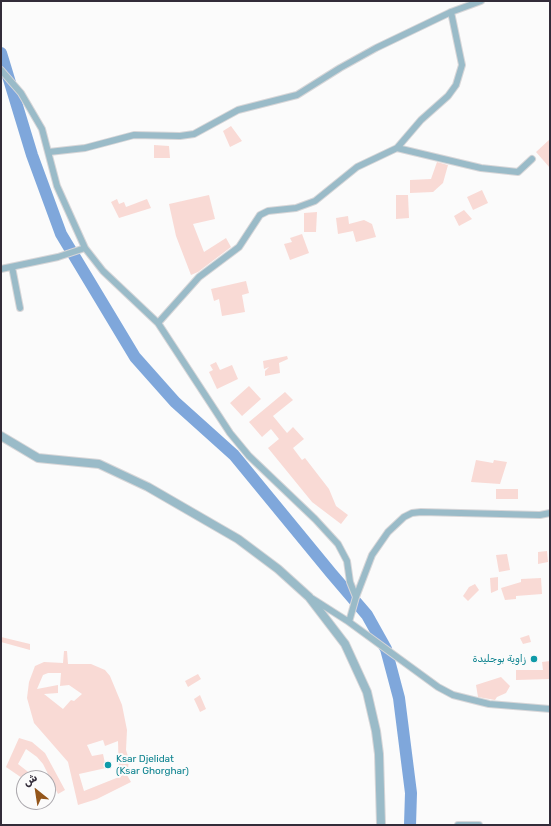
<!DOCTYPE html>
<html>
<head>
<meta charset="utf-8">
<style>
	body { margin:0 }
	#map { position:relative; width:551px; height:826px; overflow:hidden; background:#fbfbfb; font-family:Rubik,"Noto Naskh Arabic",sans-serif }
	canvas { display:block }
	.frame { position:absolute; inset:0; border:2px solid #322c39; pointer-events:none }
	.north { position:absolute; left:16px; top:770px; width:40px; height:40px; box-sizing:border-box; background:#fbfbfb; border:1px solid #aba8ad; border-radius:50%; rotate:330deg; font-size:11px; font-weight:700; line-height:16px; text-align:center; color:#322c39 }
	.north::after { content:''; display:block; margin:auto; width:14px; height:18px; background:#94561b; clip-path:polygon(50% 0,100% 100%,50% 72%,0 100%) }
</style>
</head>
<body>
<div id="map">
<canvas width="551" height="826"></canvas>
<div class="frame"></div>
<div class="north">ش</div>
</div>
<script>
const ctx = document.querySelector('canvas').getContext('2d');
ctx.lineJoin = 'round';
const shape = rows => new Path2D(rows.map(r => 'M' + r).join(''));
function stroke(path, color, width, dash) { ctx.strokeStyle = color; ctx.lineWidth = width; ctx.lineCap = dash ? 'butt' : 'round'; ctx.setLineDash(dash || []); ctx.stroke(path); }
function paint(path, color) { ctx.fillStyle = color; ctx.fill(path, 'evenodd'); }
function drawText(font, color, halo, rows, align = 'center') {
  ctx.font = font + ' Rubik,"Noto Naskh Arabic",sans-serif'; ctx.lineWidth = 4; ctx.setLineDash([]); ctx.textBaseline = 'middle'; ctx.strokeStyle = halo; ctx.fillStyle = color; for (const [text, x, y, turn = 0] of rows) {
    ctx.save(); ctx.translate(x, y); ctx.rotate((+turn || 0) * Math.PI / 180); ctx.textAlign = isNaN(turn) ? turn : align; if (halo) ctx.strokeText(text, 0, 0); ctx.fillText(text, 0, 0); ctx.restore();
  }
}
stroke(shape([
	[1,53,32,155,61,234,135,357,175,402,234,455,331,573,367,615,386,649,399,698,411,793,410,825]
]), '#7fa7db', 12);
paint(shape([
	[231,126,242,141,230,147,223,131],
	[550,139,550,168,536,152],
	[154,145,169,146,170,158,154,158],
	[437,162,448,165,443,183,433,192,410,193,410,180,431,179],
	[482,190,488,203,473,210,467,197],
	[209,195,215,219,193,224,204,252,226,238,231,247,198,272,191,275,176,236,169,204],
	[396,195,408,195,409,218,396,219],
	[117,199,119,204,124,202,126,207,147,199,151,208,119,218,111,202],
	[464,210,472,219,459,226,454,216],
	[317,212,316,232,304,232,304,213],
	[348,216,349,224,364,220,372,224,376,237,356,242,353,231,338,234,336,218],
	[302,234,309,253,290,260,284,244,292,242,290,238],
	[246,281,249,293,242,295,245,312,222,316,219,299,214,301,211,289],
	[287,356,288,359,279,363,280,373,265,376,265,371,269,367,264,369,263,361],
	[216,362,220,370,232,365,238,379,217,389,209,372,213,370,210,365],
	[249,386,261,399,242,416,230,403],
	[285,392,293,400,273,416,287,433,293,427,304,439,293,448,302,460,305,458,329,489,336,506,348,515,341,524,312,502,268,448,279,439,271,429,262,437,249,422],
	[476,460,493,463,494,460,507,462,500,484,471,482],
	[496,489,518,489,518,499,496,499],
	[547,551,548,562,538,564,538,552],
	[507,554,510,570,499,572,496,555],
	[498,577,498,590,491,593,490,578],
	[541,578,542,594,516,596,516,599,505,600,501,588,521,582,521,579],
	[475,584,479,590,468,601,463,596,469,587],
	[529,635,531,642,523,644,520,638],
	[1,637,30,644,30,650,1,642],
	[64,651,67,651,68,664,91,664,105,670,110,676,122,705,127,730,126,750,129,760,127,775,131,782,97,799,78,805,68,762,34,723,27,698,29,682,35,666,44,662,63,663],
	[48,673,61,673,60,686,69,685,82,694,74,701,71,700,63,709,44,694,58,693,58,685,37,689,43,675],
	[103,740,105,746,118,741,119,777,84,791,79,774,106,768,103,754,92,756,87,745],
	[550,661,550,679,516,680,516,670,543,670,542,662],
	[198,674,201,679,188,687,185,681],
	[501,677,510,686,506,693,497,697,495,700,478,697,476,685],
	[200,695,206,709,200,712,194,699],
	[19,738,32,742,45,753,65,790,58,794,43,764,37,757,26,749,18,764,36,778,22,778,6,767],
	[48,789,55,796,48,803]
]), '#f9dad5');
const minor = shape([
	[1,70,21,93,42,129,57,186,85,248,103,271,158,323,230,433,249,456,315,519,338,544,347,561,350,582,356,597],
	[397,148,481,168,518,172,532,159],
	[49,152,85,148,134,135,180,136,194,134,238,110,297,95,340,68,376,48,451,12,481,1],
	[12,267,20,308],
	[1,269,58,257,85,248],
	[158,323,199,277,239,247,260,215,268,211,296,208,315,201,357,167,397,148,421,120,448,96,456,85,462,65,451,12],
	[313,599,349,622,438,687,453,695,489,704,550,709],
	[349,622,356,597,372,555,388,532,404,517,412,513,421,512,540,515,550,513],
	[458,825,479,825]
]);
const tertiary = shape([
	[1,436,38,458,99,464,148,487,238,539,278,569,309,597,345,644,367,692,376,731,379,754,381,825]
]);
stroke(minor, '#d7d6d8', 8);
stroke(tertiary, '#d7d6d8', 10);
stroke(minor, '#9abbc8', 6);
stroke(tertiary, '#9abbc8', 8);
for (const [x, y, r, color] of [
	[534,659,4,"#0f9aa8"],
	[108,765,4,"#0f9aa8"]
]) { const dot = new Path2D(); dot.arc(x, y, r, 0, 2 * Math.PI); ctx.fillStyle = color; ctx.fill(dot); stroke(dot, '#fbfbfb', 1.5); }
drawText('10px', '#0d838f', '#fbfbfb', [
	["زاوية بوجليدة",526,659],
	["Ksar Djelidat",116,759,"left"],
	["(Ksar Ghorghar)",116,771,"left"]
], 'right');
</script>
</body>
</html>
